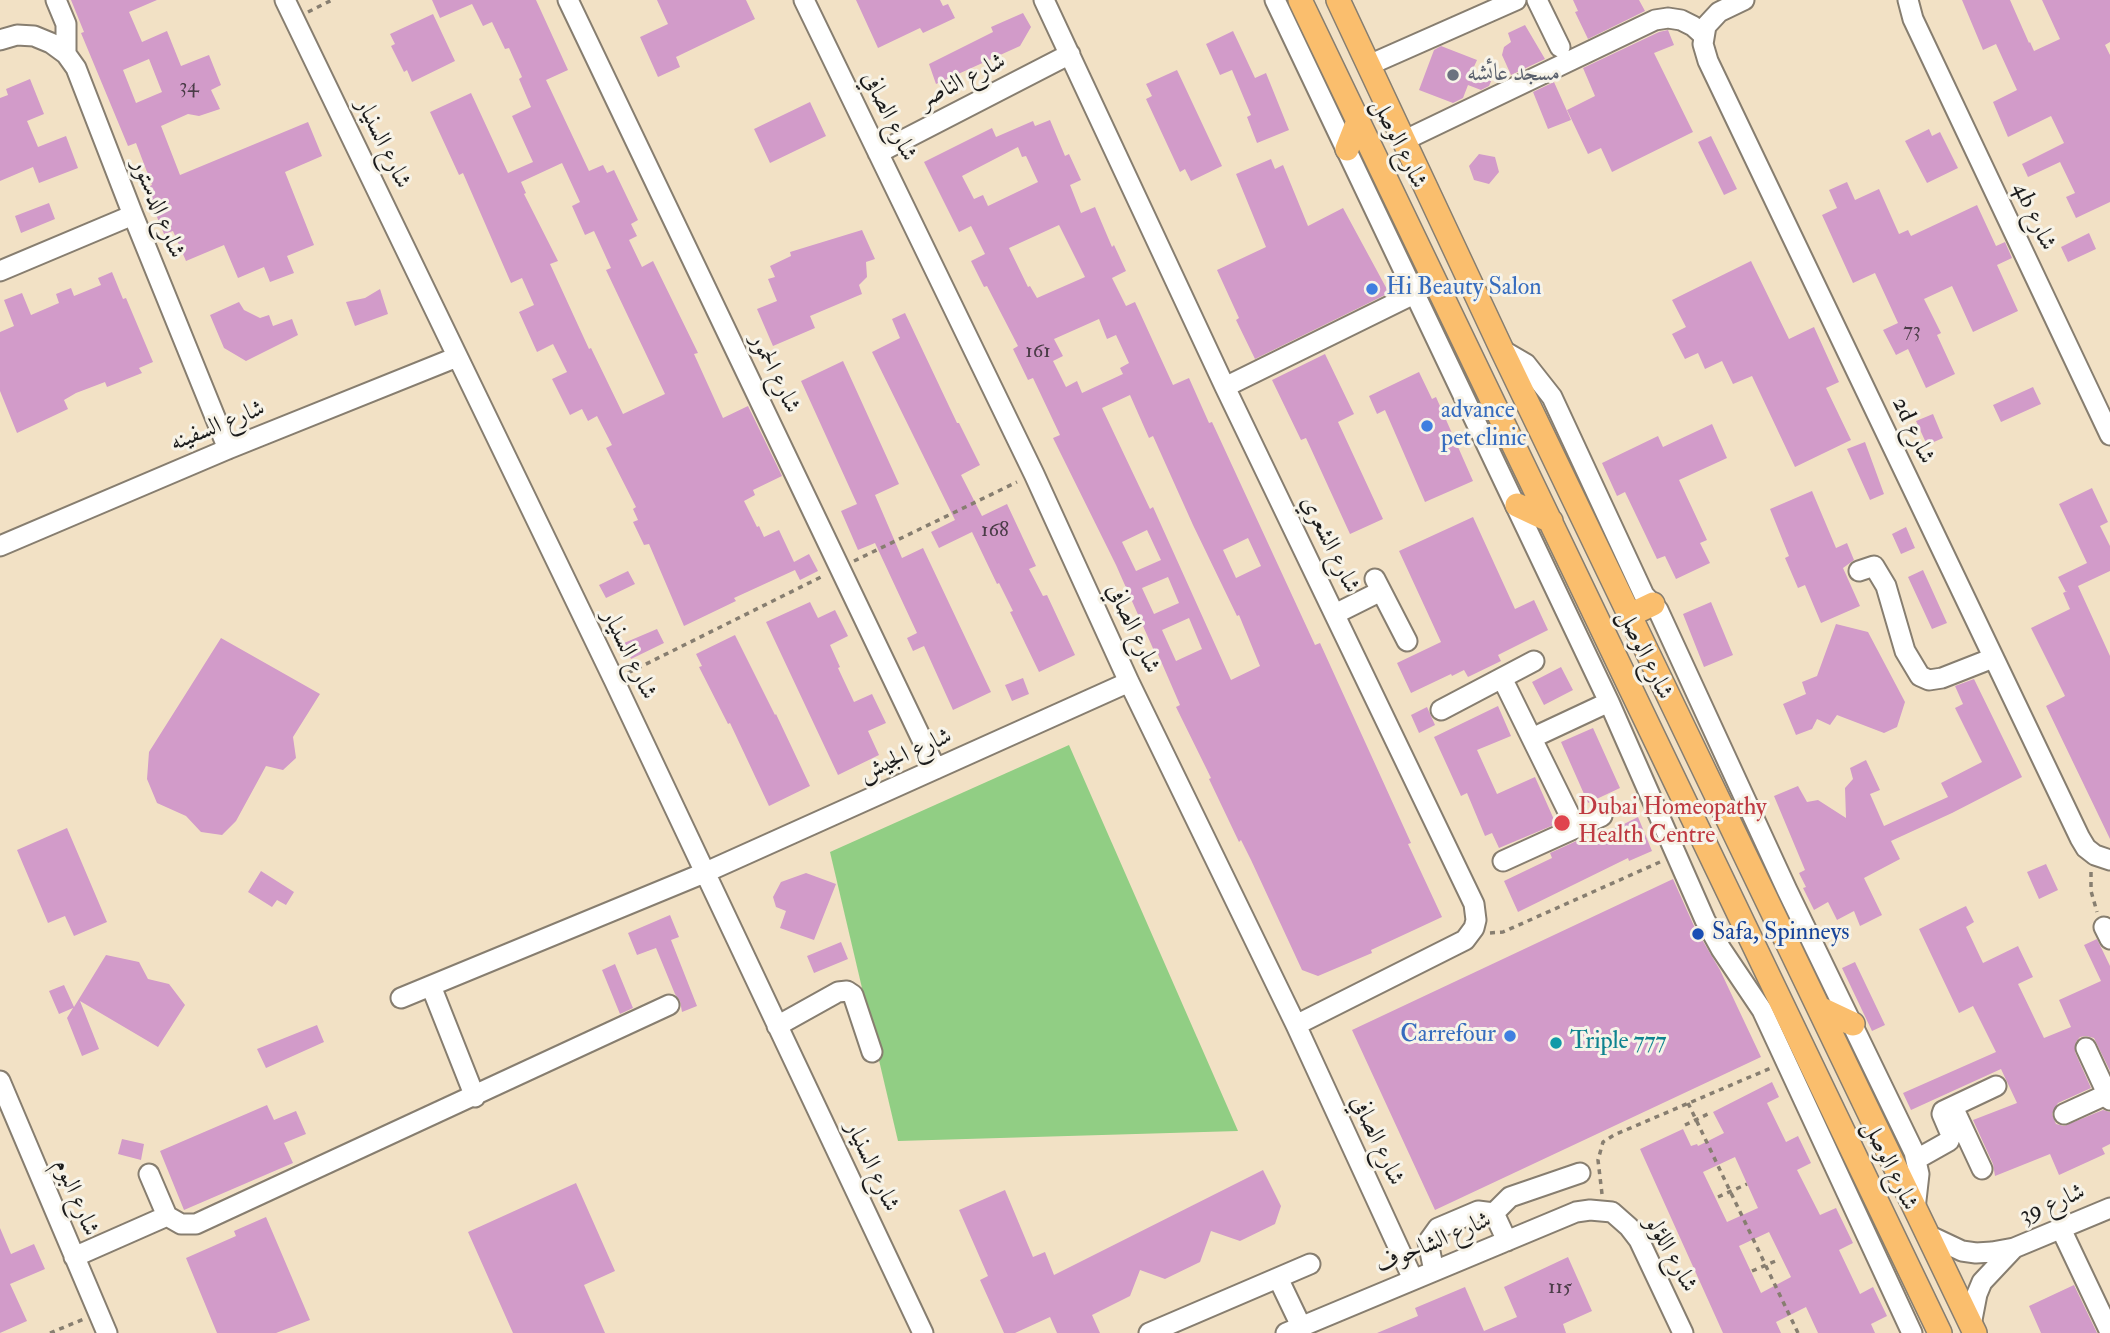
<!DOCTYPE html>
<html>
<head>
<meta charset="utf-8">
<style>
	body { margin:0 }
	canvas { display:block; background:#f2e1c5 }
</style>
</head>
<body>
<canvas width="2110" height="1333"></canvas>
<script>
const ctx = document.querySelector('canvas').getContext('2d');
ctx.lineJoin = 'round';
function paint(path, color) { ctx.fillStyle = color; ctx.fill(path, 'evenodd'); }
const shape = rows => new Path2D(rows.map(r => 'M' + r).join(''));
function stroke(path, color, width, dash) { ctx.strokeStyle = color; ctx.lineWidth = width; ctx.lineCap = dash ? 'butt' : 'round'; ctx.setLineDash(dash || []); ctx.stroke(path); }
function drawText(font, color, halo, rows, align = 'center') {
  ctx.font = font + ' "IM FELL Double Pica",Amiri,serif'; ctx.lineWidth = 6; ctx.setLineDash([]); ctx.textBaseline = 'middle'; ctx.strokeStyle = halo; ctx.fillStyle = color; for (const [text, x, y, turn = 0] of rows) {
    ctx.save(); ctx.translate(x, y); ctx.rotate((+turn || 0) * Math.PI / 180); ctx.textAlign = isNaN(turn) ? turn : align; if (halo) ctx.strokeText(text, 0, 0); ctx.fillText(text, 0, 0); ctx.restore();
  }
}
paint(shape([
	[1069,745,1238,1131,898,1141,830,852]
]), '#91ce84');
paint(shape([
	[71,0,157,0,129,12,142,42,167,31,181,66,209,55,221,85,211,90,220,109,199,116,188,114,161,126,180,175,308,122,322,156,285,172,314,245,287,256,294,273,270,282,264,267,238,278,224,245,186,261,173,231,164,234,145,188,152,185,136,143,128,146,81,33,84,32],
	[149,59,162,92,136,103,123,70],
	[432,0,536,0,568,70,546,80,589,171,603,165,607,173,614,170,638,220,631,224,637,236,629,240,642,267,653,261,698,353,694,354,723,418,748,406,782,476,753,490,755,495,744,501,757,527,759,526,764,537,779,530,794,562,809,554,818,571,800,580,795,570,734,598,736,601,684,626,649,544,644,545,633,522,638,520,633,509,636,507,606,448,612,445,597,416,588,421,582,409,570,415,552,379,567,372,553,344,537,352,519,312,534,305,522,278,511,283,463,173,459,175,430,112,471,93,508,173,533,162,512,116,531,107,519,79,522,77,509,48,505,49,492,22,483,26,472,4,440,18],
	[562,163,580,202,572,206,585,235,594,231,611,268,606,270,665,394,623,414,591,348,589,349,550,264,558,261,524,194,526,193,521,182],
	[657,0,746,0,755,19,676,57,680,67,658,77,640,37,668,24],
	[856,0,940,0,943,6,948,4,955,18,923,33,920,28,878,48],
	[1573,0,1639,0,1645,11,1588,39,1575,12,1578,11],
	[1962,0,2010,0,2029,43,2030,42,2034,51,2060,39,2042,0,2110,0,2110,42,2105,45,2110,55,2110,202,2076,218,2066,197,2075,193,2060,162,2028,177,2022,164,2064,143,2051,116,2008,137,1993,102,2017,90,1996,44,1983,50],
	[1023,13,1031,27,1020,46,936,84,929,64,993,32,991,27],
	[433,14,455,61,412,82,407,70,404,72,391,46,395,44,390,34],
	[1525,25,1545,59,1511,75,1502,55,1504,47,1511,42,1508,33],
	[1668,30,1674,45,1654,53,1693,132,1612,172,1601,148,1588,154,1567,110,1595,96,1583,68,1659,32],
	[1233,31,1255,78,1266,73,1289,130,1257,143,1247,117,1251,115,1232,70,1220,75,1206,44],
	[1441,46,1477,60,1472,71,1492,79,1489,86,1481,90,1468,85,1463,98,1453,103,1419,90,1434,50],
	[1177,70,1222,166,1191,181,1185,169,1180,172,1146,99,1152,96,1146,84],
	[30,79,44,114,27,121,38,147,66,136,78,168,39,183,33,167,0,181,0,98,8,95,6,89],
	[1554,82,1571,120,1548,129,1533,92],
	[810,102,826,136,770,163,754,129],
	[1050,120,1065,156,1069,154,1081,180,1070,185,1081,213,1095,207,1112,247,1114,245,1126,271,1112,278,1126,306,1135,302,1173,385,1189,378,1209,423,1212,422,1315,645,1320,643,1411,843,1408,844,1442,917,1371,950,1372,953,1318,976,1302,970,1251,860,1241,840,1239,842,1209,779,1211,778,1176,707,1180,705,1157,652,1155,653,1116,565,1053,438,1060,435,1033,378,1028,380,1013,349,1018,346,987,286,984,287,971,261,985,254,971,226,959,232,924,162,992,128,996,137,1033,121,1035,126],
	[1018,147,1022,157,1026,156,1038,182,988,206,983,195,974,199,962,176],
	[1059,225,1085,277,1037,298,1030,286,1028,287,1009,248],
	[1099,319,1107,339,1116,335,1129,363,1120,368,1123,374,1082,393,1077,381,1066,387,1053,361,1063,356,1054,339],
	[1130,395,1149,438,1153,436,1193,525,1237,616,1239,615,1260,666,1231,680,1153,507,1150,509,1102,408],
	[1147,530,1161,560,1136,571,1122,542],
	[1248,538,1261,566,1236,578,1223,550],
	[1168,577,1179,603,1154,614,1142,588],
	[1189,618,1202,649,1176,661,1162,630],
	[1929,129,1932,136,1940,132,1958,168,1927,183,1905,141],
	[1711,136,1737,189,1724,195,1698,142],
	[1479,154,1495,157,1499,172,1489,184,1474,180,1469,166],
	[1271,159,1275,169,1283,165,1308,226,1343,208,1389,293,1255,359,1236,320,1239,318,1217,270,1266,247,1236,174],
	[1847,182,1855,200,1879,189,1899,234,1908,230,1911,236,1977,205,1996,246,2005,242,2012,258,1997,265,2018,311,1973,332,1952,286,1924,299,1941,333,1937,335,1955,374,1926,388,1908,349,1896,355,1883,330,1898,323,1875,273,1853,283,1822,215,1837,208,1829,190],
	[49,203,55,219,21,233,15,216],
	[862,230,875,259,866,262,867,277,859,285,862,294,810,316,815,328,773,346,757,309,777,301,768,279,775,277,770,266,791,256,790,252],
	[2089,233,2096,249,2068,262,2061,247],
	[1751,261,1789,339,1814,327,1839,382,1826,388,1851,440,1795,467,1752,376,1733,384,1722,361,1705,369,1698,353,1685,359,1672,334,1686,327,1672,300],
	[112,272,123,299,126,298,153,362,139,368,142,373,107,387,105,382,76,393,64,400,68,409,17,433,0,391,0,332,14,326,4,300,22,293,31,315,59,303,56,294,71,288,74,296,101,285,98,278],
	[380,289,388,314,355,326,346,302,365,298],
	[239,302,244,310,260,318,269,315,273,326,292,319,298,335,246,361,224,348,210,315],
	[905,313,957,423,959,423,980,465,961,475,982,516,1007,504,1036,566,1029,569,1043,596,1047,595,1075,655,1039,672,1010,612,1013,611,999,583,997,584,972,532,939,548,931,532,955,520,872,352,900,338,892,319],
	[1325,354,1354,414,1338,422,1383,519,1350,534,1306,438,1301,440,1272,380],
	[843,361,899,484,875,495,902,558,923,548,991,692,953,710,924,646,913,651,907,638,917,633,875,543,858,550,841,511,857,504,801,381],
	[1419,372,1432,399,1436,397,1473,481,1425,502,1385,410,1377,414,1369,396],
	[2033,387,2041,404,2001,422,1993,405],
	[1933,414,1943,438,1927,445,1916,421],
	[1712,424,1727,458,1679,480,1707,540,1700,543,1710,563,1676,579,1665,556,1657,559,1625,492,1617,496,1602,463,1658,436,1663,447],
	[1865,442,1884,494,1870,500,1847,449],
	[2092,488,2108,522,2100,526,2110,546,2110,571,2078,586,2110,656,2110,839,2046,706,2065,696,2031,628,2070,609,2063,593,2067,591,2066,592,2058,577,2087,563,2059,504],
	[1812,491,1836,548,1847,543,1854,560,1843,568,1860,606,1821,623,1805,585,1798,588,1785,558,1789,556,1770,509],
	[1473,517,1515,609,1534,600,1548,630,1498,655,1501,661,1468,677,1464,670,1452,676,1451,674,1411,693,1397,663,1441,642,1399,551],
	[1906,527,1915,548,1901,554,1892,534],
	[1923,570,1947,623,1932,629,1908,577],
	[628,571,635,584,606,598,599,585],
	[810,602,818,618,835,610,848,636,830,645,840,667,838,668,854,702,872,694,886,723,868,731,879,755,838,775,766,622],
	[1711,602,1733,655,1704,667,1683,614],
	[1836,624,1868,632,1905,702,1897,727,1884,733,1837,715,1830,725,1817,719,1812,729,1796,735,1783,704,1806,694,1802,682,1817,676],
	[657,629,664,643,631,659,624,643],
	[735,635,775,715,776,714,810,786,769,806,730,723,728,724,699,667,702,666,696,654],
	[221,638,320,694,293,737,296,758,283,770,266,766,236,821,222,835,201,832,186,816,157,803,147,779,149,752],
	[1561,667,1573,690,1544,705,1532,682],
	[1023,678,1029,694,1012,701,1005,685],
	[1974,679,2022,777,1952,813,1891,841,1900,859,1864,878,1882,915,1860,926,1854,911,1837,920,1828,902,1814,910,1803,888,1806,887,1799,873,1805,870,1774,796,1798,786,1807,802,1818,800,1846,818,1845,788,1853,779,1850,768,1866,760,1880,790,1870,794,1884,826,1948,797,1941,783,1982,762,1955,708,1963,704,1955,686],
	[1498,706,1511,736,1477,750,1497,794,1535,777,1556,824,1499,848,1492,833,1485,836,1467,793,1461,796,1434,737],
	[1427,707,1435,725,1419,733,1411,715],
	[1593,728,1620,788,1588,803,1561,742],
	[1638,817,1652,851,1629,861,1628,858,1518,912,1504,881,1552,858,1550,853,1583,838,1586,843],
	[67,828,107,922,74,936,65,916,48,923,17,850],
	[2046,864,2058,890,2039,899,2027,872],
	[261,871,294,892,286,905,277,900,272,907,248,892],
	[806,873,836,884,814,940,780,928,786,911,776,907,773,897,781,882],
	[1673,879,1694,926,1720,970,1761,1057,1435,1210,1352,1030],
	[1966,906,1974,922,1966,927,1983,963,2018,946,2033,977,2018,984,2044,1038,2071,1027,2059,1000,2101,981,2084,945,2097,939,2110,966,2110,1071,2094,1038,2086,1036,2080,1037,2076,1042,2075,1052,2091,1088,2058,1103,2052,1114,2056,1124,2064,1126,2103,1110,2110,1112,2110,1144,2102,1148,2105,1154,2059,1175,2050,1154,1995,1176,1993,1164,1973,1120,2017,1103,2001,1069,1911,1110,1903,1093,1996,1052,1973,1006,1959,1013,1919,929],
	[670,915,679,937,671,940,697,1006,682,1012,680,1001,675,994,656,948,637,955,628,933],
	[841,942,848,959,814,973,807,956],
	[106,955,139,962,148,979,169,984,185,1005,158,1047,80,1001,99,1049,82,1056,67,1018,73,1008,59,1014,49,991,64,985,74,1007],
	[1855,962,1885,1025,1872,1031,1842,968],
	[615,964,633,1008,620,1014,602,970],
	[317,1025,324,1042,266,1068,257,1049],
	[1772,1082,1779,1097,1767,1103,1786,1142,1798,1136,1811,1163,1797,1170,1820,1215,1836,1208,1853,1243,1839,1250,1860,1294,1873,1287,1887,1316,1871,1324,1875,1333,1818,1333,1806,1307,1776,1322,1781,1333,1723,1333,1640,1149,1683,1129,1691,1146,1697,1144,1698,1146,1724,1133,1713,1112],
	[1735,1157,1758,1208,1727,1222,1703,1172],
	[1769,1232,1791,1277,1761,1293,1739,1246],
	[267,1105,274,1120,296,1111,306,1134,284,1143,293,1163,184,1210,160,1151],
	[122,1139,144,1144,141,1160,118,1154],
	[1263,1170,1281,1206,1275,1224,1240,1241,1211,1231,1200,1262,1165,1279,1140,1270,1130,1296,1092,1315,1100,1333,1057,1333,1050,1317,1015,1333,1004,1333,980,1280,988,1276,959,1210,1005,1190,1033,1257,1045,1252,1054,1275],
	[576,1183,615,1271,584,1285,605,1333,513,1333,468,1232],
	[266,1217,310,1320,276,1333,217,1333,186,1258,236,1236,234,1231],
	[0,1228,11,1254,34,1244,45,1269,10,1284,27,1321,0,1333],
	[1568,1257,1592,1311,1563,1324,1566,1333,1377,1333,1418,1316,1415,1308,1465,1287,1484,1331,1517,1317,1504,1287],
	[2074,1285,2097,1333,2041,1333,2029,1306]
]), '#d29bc9');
const minor = shape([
	[56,0,66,24,66,54],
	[285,0,614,680,923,1333],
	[568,0,936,769],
	[804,0,1034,474,1129,682,1296,1025,1413,1279],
	[1044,0,1225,387,1474,904,1476,920,1474,928,1465,940,1296,1025],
	[1275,0,1609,702,1705,920,1721,949,1762,1010,1912,1333],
	[1537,0,1560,47],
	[1744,0,1719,12,1706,26,1703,44,1708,61,2080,838,2086,848,2095,855,2110,860],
	[1908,0,1913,19,2110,435],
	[0,40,17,35,34,36,51,43,66,54,76,68,133,215,228,449],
	[1369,65,1516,0],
	[1405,140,1655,20,1668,18,1681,20,1693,26,1703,35],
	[878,153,1070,54],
	[0,271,133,215],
	[1502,350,1526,364,1552,397,1644,595,1658,610,1787,890,1914,1152,1919,1174,1915,1209],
	[1225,387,1414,294],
	[0,546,228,449,457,357],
	[1859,571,1874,566,1886,586,1905,651,1920,676,1929,680,1942,678,1993,658],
	[1375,579,1407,641],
	[1335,614,1381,591],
	[1502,678,1576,828],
	[1441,710,1534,661],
	[1532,738,1609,702],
	[1503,861,1602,816],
	[2104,927,2110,939],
	[431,986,475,1097],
	[401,998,704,873,1129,682],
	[777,1026,838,992,847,991,853,995,872,1052],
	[2086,1048,2110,1100],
	[0,1081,107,1333],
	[1953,1107,1982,1169],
	[2064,1114,2110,1093],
	[1917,1159,1949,1141,1951,1135,1942,1114,1943,1111,1996,1086],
	[149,1174,167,1216,181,1224,196,1224,669,1005],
	[1494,1213,1510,1197,1580,1173],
	[2061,1229,2110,1332],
	[1928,1235,1962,1251,1976,1253,1992,1252,2014,1248,2110,1208],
	[74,1257,167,1216],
	[1434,1271,1428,1242,1438,1228,1478,1211,1494,1213,1507,1241],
	[1278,1278,1301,1326],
	[1971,1325,1977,1294,1982,1282,2014,1248],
	[1149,1333,1310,1264],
	[1286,1333,1576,1212,1590,1210,1612,1212,1629,1227,1639,1240,1683,1333]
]);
const major = shape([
	[1300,0,1940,1333],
	[1338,0,1502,350,1975,1333],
	[1347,149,1358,121],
	[1517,505,1551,521],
	[1630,615,1653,604],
	[1819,1008,1853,1024]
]);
stroke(minor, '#877e70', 23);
stroke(major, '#877e70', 26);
stroke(shape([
	[308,12,332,0],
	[854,561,1017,482],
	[628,673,825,575],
	[2091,872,2091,891,2097,912],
	[1490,933,1503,932,1660,862],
	[1688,1103,1798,1333],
	[1685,1125,1710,1113],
	[1602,1194,1598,1160,1603,1142,1614,1135,1771,1068],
	[1718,1197,1747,1184],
	[1752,1271,1778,1260],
	[50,1333,84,1319]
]), '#877e70', 3.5, [5, 5]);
stroke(minor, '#fff', 19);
stroke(major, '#fabe6d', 23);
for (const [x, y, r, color] of [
	[1453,75,7,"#6b7280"],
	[1372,289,7,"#3f7fe0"],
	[1427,426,7,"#3f7fe0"],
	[1562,823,9,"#e0444e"],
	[1698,934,7,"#1a4fb4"],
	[1510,1036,7,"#3f7fe0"],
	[1556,1043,7,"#0f9aa8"]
]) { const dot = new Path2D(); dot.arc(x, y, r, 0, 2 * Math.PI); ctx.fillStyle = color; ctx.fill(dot); stroke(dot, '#f7f3e8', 2.5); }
drawText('21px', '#4a3c47', null, [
	["34",189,87],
	["73",1912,331],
	["161",1038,352],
	["168",995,531],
	["115",1560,1288]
]);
drawText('24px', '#5b616d', '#f7f3e8', [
	["مسجد عائشه",1467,75]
], 'left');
drawText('24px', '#1c1c1c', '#f7f3e8', [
	["شارع الناصر",963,82,-27],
	["شارع الصافي",888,117,64],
	["شارع السنيار",382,144,64],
	["شارع الوصل",1398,144,64],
	["شارع الدستور",157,209,68],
	["4b شارع",2033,217,65],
	["شارع الحمور",774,374,64],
	["شارع السفينه",218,427,-22],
	["2d شارع",1912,431,65],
	["شارع الشعري",1329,545,64],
	["شارع الصافي",1132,629,65],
	["شارع السنيار",628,655,64],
	["شارع الوصل",1644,655,64],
	["شارع الجيش",906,756,-24],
	["شارع الصافي",1376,1141,65],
	["شارع الوصل",1889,1166,64],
	["شارع السنيار",871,1167,65],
	["شارع البوم",75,1198,67],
	["شارع 39",2053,1205,-23],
	["شارع الشاحوف",1434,1244,-23],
	["شارع اللؤلو",1670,1255,61]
]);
drawText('24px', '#366cbe', '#f7f3e8', [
	["Hi Beauty Salon",1386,289],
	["advance",1441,412],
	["pet clinic",1441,440],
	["Carrefour",1496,1036,"right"]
], 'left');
drawText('24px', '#be3a42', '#f7f3e8', [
	["Dubai Homeopathy",1578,809],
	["Health Centre",1578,837]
], 'left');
drawText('24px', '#164399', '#f7f3e8', [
	["Safa, Spinneys",1712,934]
], 'left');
drawText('24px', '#0d838f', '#f7f3e8', [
	["Triple 777",1570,1043]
], 'left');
</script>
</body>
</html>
